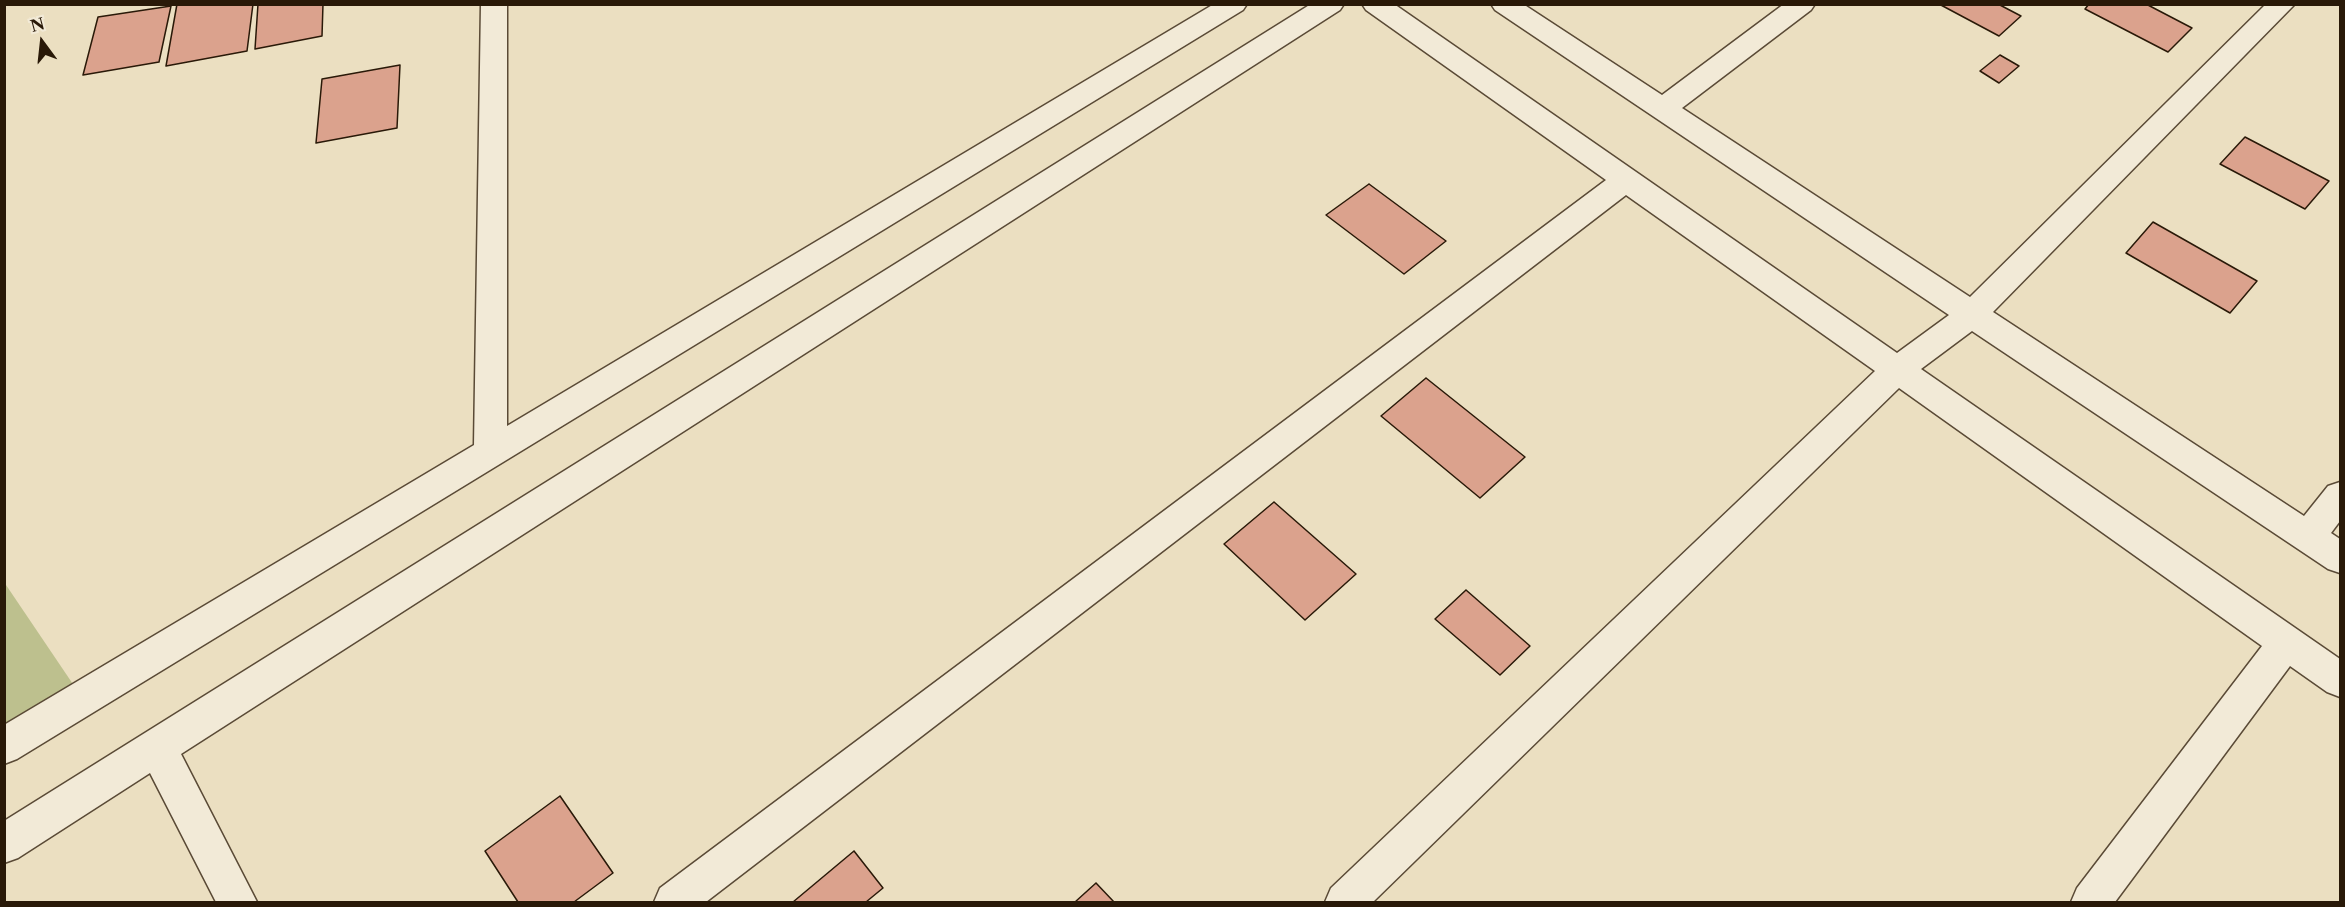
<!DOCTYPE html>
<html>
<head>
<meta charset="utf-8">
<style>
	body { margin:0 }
	#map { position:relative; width:2345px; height:907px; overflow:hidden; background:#ebdfc1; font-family:"Libre Caslon Text",serif }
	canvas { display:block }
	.frame { position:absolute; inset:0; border:6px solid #291908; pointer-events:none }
	.north { position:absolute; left:12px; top:12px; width:60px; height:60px; -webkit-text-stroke:4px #f2ead7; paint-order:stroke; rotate:345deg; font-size:16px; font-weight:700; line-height:24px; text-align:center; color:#291908 }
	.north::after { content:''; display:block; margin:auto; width:21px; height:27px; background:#291908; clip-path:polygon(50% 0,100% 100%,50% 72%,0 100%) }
</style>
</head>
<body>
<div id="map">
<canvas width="2345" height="907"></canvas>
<div class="frame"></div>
<div class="north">N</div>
</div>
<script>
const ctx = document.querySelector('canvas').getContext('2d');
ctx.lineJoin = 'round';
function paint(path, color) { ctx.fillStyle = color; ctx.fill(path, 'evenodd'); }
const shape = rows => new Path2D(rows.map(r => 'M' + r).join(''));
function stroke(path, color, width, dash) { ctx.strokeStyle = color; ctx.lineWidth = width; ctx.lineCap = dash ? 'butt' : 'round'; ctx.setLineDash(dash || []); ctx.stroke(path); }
paint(shape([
	[4,582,83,699,4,746]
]), '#bdc08e');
const building = shape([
	[177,4,253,4,247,51,166,66,177,4],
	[258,4,323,4,322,36,255,49,258,4],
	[1939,4,1998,4,2021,16,1999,36,1939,4],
	[2089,4,2146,4,2192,28,2168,52,2085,9,2089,4],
	[171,6,159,62,83,75,98,17,171,6],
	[2000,55,2019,66,1999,83,1980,71,2000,55],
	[400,65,397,128,316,143,322,79,400,65],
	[2245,137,2329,181,2305,209,2220,164,2245,137],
	[1369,184,1446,241,1404,274,1326,215,1369,184],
	[2153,222,2257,281,2230,313,2126,253,2153,222],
	[1426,378,1525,457,1480,498,1381,416,1426,378],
	[1274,502,1356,574,1305,620,1224,544,1274,502],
	[1466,590,1530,646,1500,675,1435,619,1466,590],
	[560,796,613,873,574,902,518,902,485,851,560,796],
	[854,851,883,888,866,902,793,902,854,851],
	[1096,883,1114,902,1075,902,1096,883]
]);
paint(building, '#dba28d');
stroke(building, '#291908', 1.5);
const street = shape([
	[481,4,507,4,507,426,1214,4,1247,4,1243,10,17,759,4,764,4,725,474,445,481,4],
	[1311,4,1344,4,1340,10,181,754,257,902,216,902,150,773,18,858,4,863,4,821,1311,4],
	[1362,4,1394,4,1897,353,1949,315,1495,10,1491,4,1523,4,1662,95,1784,4,1815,4,1811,10,1682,108,1970,297,2266,4,2295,4,1993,312,2304,516,2328,486,2340,482,2340,521,2331,533,2340,539,2340,573,2328,569,1972,331,1921,369,2340,659,2340,697,2327,692,2290,666,2115,902,2071,902,2077,888,2262,646,1899,388,1373,902,1325,902,1331,888,1875,371,1626,195,706,902,654,902,660,888,1606,180,1366,10,1362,4]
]);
stroke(street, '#5a4a36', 3);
paint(street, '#f2ead7');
</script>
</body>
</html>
